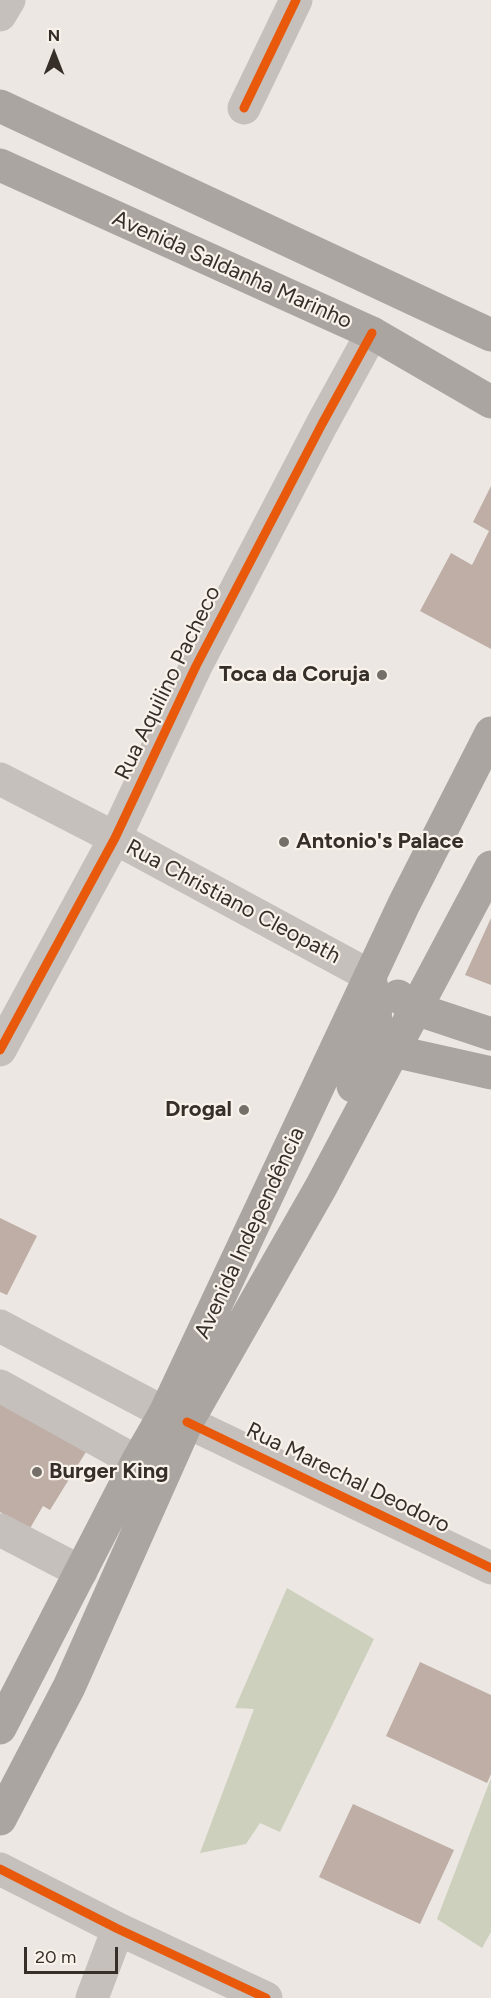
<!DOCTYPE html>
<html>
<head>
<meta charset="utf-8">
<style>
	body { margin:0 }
	#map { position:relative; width:491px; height:1998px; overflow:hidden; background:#ece7e2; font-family:Figtree,sans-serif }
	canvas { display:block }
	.north { position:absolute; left:24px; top:24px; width:60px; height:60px; -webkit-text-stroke:4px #f8f2ea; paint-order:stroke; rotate:0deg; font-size:16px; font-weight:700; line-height:24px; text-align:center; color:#352e29 }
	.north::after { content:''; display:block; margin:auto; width:21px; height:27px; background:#352e29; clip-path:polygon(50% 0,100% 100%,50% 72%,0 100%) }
	.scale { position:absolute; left:24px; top:1947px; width:94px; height:27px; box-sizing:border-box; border:3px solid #352e29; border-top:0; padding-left:8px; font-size:18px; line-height:21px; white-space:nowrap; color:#352e29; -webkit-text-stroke:4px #f8f2ea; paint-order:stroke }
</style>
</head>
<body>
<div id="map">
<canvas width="491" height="1998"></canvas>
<div class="north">N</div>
<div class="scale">20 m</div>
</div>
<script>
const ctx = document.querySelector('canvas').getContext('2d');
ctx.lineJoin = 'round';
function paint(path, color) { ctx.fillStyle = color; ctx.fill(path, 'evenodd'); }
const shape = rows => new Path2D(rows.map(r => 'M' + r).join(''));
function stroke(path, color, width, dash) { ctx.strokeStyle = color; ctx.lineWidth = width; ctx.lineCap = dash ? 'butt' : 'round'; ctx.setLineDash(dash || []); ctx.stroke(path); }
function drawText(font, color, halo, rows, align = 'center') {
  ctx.font = font + ' Figtree,sans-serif'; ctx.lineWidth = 4.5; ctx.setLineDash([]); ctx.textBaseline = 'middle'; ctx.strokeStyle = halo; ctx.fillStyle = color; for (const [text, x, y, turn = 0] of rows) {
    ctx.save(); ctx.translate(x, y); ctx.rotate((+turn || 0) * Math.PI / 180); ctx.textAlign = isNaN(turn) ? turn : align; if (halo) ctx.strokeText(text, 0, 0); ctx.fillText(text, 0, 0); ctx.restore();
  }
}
paint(shape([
	[287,1588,374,1639,280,1832,260,1823,246,1844,200,1853,254,1709,235,1708],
	[491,1778,491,1932,482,1948,437,1919]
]), '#ccd0bd');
paint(shape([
	[491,486,491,649,420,611,451,553,472,565,489,531,473,522],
	[491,918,491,985,465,975],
	[0,1218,37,1236,7,1295,0,1292],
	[0,1397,94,1439,50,1510,43,1506,29,1530,0,1512],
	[420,1662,491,1695,491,1774,487,1783,386,1736],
	[353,1804,454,1850,420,1924,319,1877]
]), '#beaea6');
stroke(shape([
	[0,15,9,0],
	[244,108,296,0],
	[0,779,115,838,370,976],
	[0,1050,115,838,196,666,322,424,372,333],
	[0,1326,165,1413],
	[0,1386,137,1462],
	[187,1422,491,1568],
	[0,1530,81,1572],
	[0,1869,118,1929,266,1998],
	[92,1998,118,1929]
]), '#c5c0bb', 33);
stroke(shape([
	[0,106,491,335],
	[0,165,372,333,491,402],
	[398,996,416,1009,491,1034],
	[393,1051,491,1073],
	[353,1086,376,1031,375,1002,370,978],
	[0,1728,137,1462,165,1413,404,904,491,733],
	[0,1819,69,1687,187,1422,321,1187,491,867]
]), '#aaa5a0', 33);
stroke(shape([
	[244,108,296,0],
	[0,1050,115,838,196,666,322,424,372,333],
	[187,1422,491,1568],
	[0,1869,118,1929,266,1998]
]), '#e8590c', 9);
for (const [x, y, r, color] of [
	[382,675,6,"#756f6a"],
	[284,842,6,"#756f6a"],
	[244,1110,6,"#756f6a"],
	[37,1472,6,"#756f6a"]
]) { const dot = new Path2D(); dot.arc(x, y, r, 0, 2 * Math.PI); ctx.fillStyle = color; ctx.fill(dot); stroke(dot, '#f8f2ea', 2); }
drawText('22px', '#352e29', '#f8f2ea', [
	["Avenida Saldanha Marinho",232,270,24],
	["Rua Aquilino Pacheco",168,683,-64],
	["Rua Christiano Cleopath",233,902,28],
	["Avenida Independência",250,1233,-65],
	["Rua Marechal Deodoro",348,1478,26]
]);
drawText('bold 22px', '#352e29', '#f8f2ea', [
	["Toca da Coruja",370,675],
	["Antonio's Palace",296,842,"left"],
	["Drogal",232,1110],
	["Burger King",49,1472,"left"]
], 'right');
</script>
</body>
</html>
